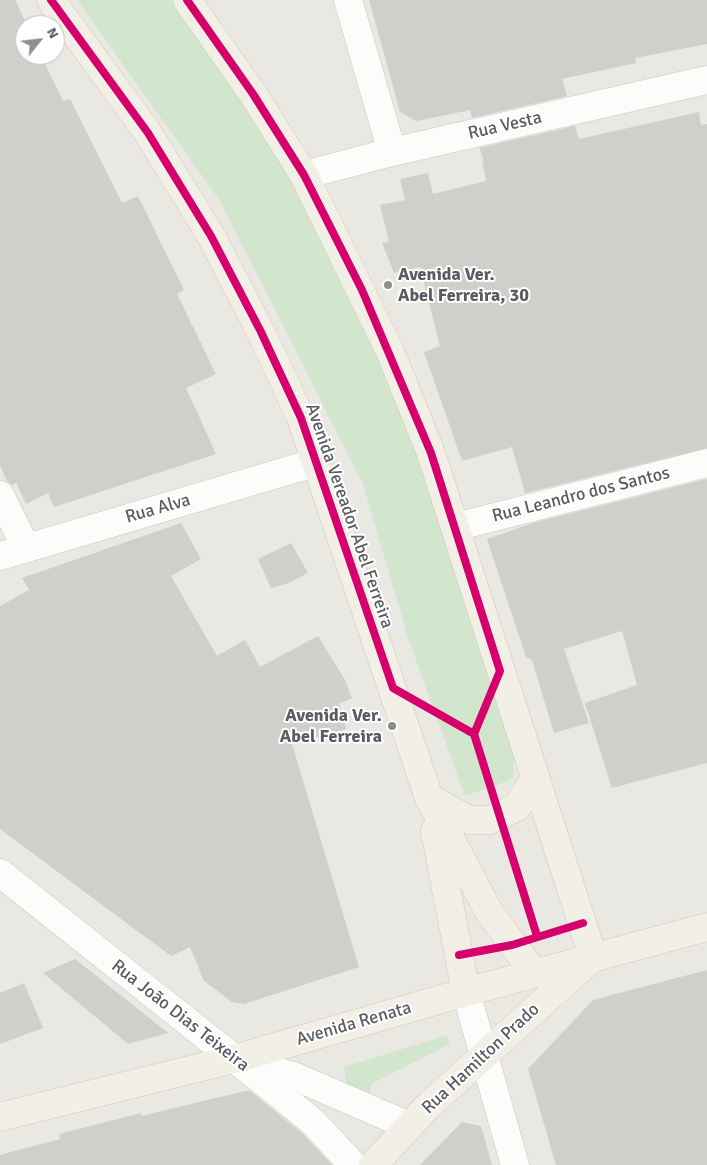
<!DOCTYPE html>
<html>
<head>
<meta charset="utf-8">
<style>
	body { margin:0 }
	#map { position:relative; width:707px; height:1165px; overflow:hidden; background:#eae8e3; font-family:Signika,sans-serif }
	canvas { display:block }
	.north { position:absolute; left:15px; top:15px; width:50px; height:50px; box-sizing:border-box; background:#fff; border:1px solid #bdbec0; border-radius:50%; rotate:61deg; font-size:14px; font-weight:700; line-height:20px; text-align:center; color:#595d62 }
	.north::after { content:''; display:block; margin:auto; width:18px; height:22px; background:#8c8e8f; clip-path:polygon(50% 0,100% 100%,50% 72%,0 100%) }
</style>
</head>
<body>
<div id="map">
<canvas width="707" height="1165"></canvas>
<div class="north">N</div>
</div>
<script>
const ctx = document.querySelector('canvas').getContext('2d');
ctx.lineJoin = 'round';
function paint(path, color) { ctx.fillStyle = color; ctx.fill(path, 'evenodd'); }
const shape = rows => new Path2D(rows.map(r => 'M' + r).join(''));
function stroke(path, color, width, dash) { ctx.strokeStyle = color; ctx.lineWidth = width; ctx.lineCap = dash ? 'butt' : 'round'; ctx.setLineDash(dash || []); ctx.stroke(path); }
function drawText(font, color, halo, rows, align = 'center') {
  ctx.font = font + ' Signika,sans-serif'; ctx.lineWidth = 4; ctx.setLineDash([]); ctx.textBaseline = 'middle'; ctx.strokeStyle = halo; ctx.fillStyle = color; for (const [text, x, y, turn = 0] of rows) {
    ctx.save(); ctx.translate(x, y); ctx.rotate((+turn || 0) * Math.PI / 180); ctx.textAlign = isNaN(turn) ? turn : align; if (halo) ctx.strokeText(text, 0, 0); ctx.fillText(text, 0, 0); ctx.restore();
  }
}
paint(shape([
	[77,0,179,0,318,217,436,488,514,747,513,779,465,796,409,641,363,484,220,201],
	[447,1035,450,1044,371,1084,369,1107,348,1096,344,1067]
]), '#d1e6cd');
paint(shape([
	[0,0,15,0,27,25,25,25,25,55,41,55,63,101,70,99,122,203,138,196,184,290,177,294,216,374,186,388,216,454,54,507,48,493,26,504,16,483,12,485,7,481,0,466],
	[369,0,707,0,707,44,635,58,636,63,562,79,567,96,472,118,470,110,416,121,400,112],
	[699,112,701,125,707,124,707,448,525,493,512,447,462,461,424,352,440,346,420,267,394,273,382,243,389,242,380,205,405,200,400,179,428,173,433,194,486,181,482,161,484,161,479,148,575,126,579,139],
	[707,479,707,763,612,788,585,703,637,685,622,631,564,649,589,723,554,733,532,660,526,657,487,539,533,523],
	[181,523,201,559,171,576,217,656,245,640,260,667,318,636,345,680,352,698,339,704,346,729,292,744,359,967,244,1004,232,1002,204,981,190,947,171,956,0,829,0,606,29,590,22,578],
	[291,543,308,573,289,583,271,588,258,559],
	[75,959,168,1033,128,1044,43,973],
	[707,970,707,1165,556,1165,528,1069,593,1000],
	[24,983,43,1028,0,1044,0,993],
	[245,1091,250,1091,303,1134,332,1165,0,1165,0,1155,60,1139,59,1134,141,1113,141,1116],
	[462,1122,481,1126,492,1165,420,1165]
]), '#d0cfcc');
const minor = shape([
	[348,0,392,152],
	[304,175,392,152,707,80],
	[0,495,26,548],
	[455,527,707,463],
	[0,556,317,462],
	[0,873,279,1094,314,1123,353,1165],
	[466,992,515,1165],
	[248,1063,296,1077,409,1126]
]);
const major = shape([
	[51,0,148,133,211,236,261,332,301,418,429,798,489,912,534,973],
	[187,0,253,94,304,175,390,351,431,453,593,957],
	[429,798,469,820,490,820,517,807,535,778],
	[435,831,466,992],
	[0,1117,234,1059,466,992,707,927],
	[373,1165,429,1105,590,960]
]);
stroke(minor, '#c6c6c6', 29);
stroke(major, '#d2c8b0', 29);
stroke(minor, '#fcfcfb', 28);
stroke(major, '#f2f0e6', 28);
stroke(shape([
	[51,0,148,133,211,236,261,332,301,418,393,688,474,734],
	[187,0,253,94,304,175,362,290,431,453,500,671,474,734,537,936],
	[459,955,512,945,583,923]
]), '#d6006c', 8);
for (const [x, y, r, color] of [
	[388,285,5,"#8c8e8f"],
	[392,726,5,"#8c8e8f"]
]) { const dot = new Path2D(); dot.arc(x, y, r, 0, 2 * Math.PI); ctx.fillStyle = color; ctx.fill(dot); stroke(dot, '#fff', 2); }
drawText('18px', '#595d62', '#fff', [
	["Rua Vesta",505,126,-13],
	["Rua Leandro dos Santos",581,495,-14],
	["Rua Alva",158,509,-16],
	["Avenida Vereador Abel Ferreira",349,516,71],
	["Rua João Dias Teixeira",180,1016,38],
	["Avenida Renata",354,1024,-16],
	["Rua Hamilton Prado",481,1059,-43]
]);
drawText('bold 18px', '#595d62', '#fff', [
	["Avenida Ver.",398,275],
	["Abel Ferreira, 30",398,296],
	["Avenida Ver.",382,716,"right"],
	["Abel Ferreira",382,737,"right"]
], 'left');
</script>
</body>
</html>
